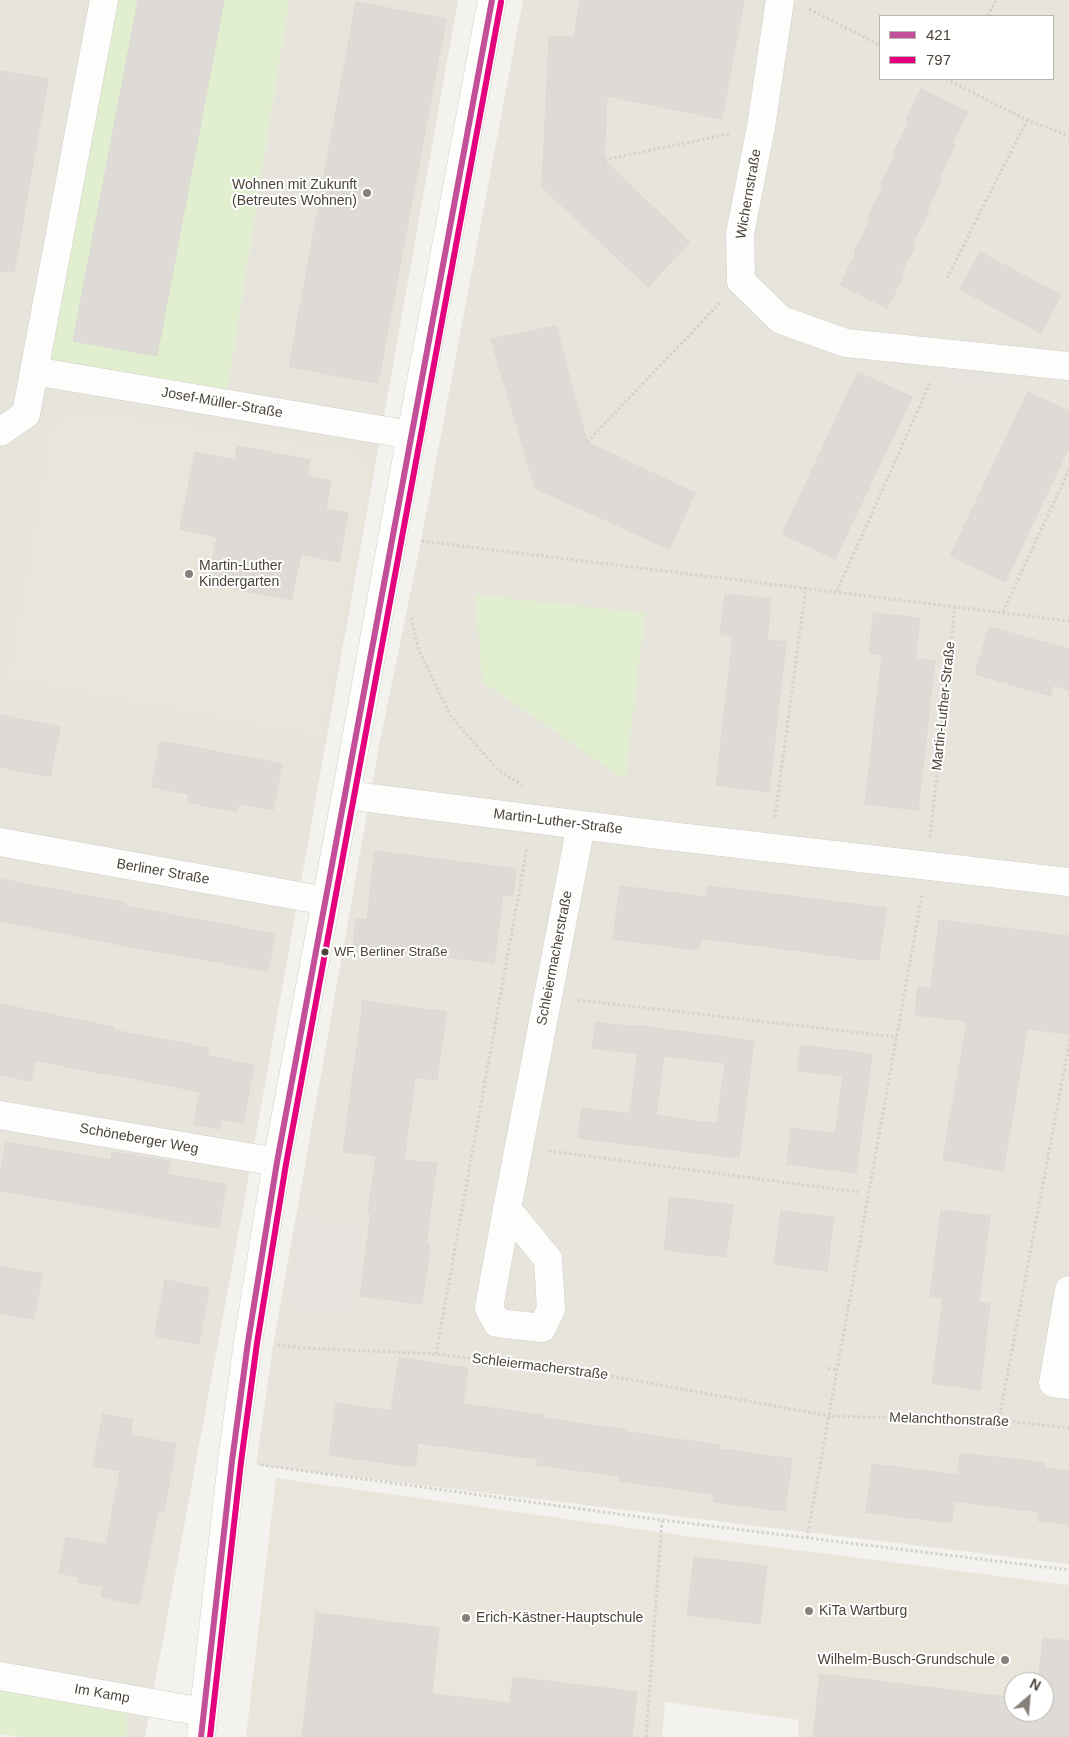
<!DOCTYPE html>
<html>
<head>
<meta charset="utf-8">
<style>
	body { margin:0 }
	#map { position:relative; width:1069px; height:1737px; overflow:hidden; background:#f4f2ee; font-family:Arial,sans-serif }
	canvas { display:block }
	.legend { position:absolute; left:879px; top:15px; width:175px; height:65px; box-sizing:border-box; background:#fff; border:1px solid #b7b4b0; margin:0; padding:6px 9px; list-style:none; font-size:15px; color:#4b4439 }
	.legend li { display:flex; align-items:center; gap:10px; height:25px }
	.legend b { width:25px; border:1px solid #b7b4b0 }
	.north { position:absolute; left:1004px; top:1672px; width:50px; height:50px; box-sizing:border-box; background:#fff; border:1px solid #b7b4b0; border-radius:50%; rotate:27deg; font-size:14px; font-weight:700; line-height:20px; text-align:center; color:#4b4439 }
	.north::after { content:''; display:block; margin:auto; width:18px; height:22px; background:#868178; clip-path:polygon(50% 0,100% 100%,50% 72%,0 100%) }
</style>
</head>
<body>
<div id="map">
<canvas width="1069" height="1737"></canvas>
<ul class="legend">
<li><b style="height:6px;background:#c24f97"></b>421</li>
<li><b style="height:6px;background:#e5007d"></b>797</li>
</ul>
<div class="north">N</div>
</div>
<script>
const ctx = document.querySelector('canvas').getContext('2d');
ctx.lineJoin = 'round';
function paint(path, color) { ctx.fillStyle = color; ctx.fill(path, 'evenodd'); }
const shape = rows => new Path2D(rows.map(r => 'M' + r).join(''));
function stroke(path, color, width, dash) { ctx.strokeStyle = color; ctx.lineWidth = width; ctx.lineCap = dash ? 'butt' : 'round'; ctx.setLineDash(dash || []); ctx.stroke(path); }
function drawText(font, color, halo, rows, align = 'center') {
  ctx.font = font + ' Arial,sans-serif'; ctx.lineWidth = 4; ctx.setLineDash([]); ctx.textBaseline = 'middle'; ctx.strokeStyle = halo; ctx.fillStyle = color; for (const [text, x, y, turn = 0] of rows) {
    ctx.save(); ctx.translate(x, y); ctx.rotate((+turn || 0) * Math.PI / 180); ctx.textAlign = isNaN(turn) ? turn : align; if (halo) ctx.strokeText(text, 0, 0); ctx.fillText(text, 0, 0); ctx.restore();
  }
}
paint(shape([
	[0,0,104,0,225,403,289,0,458,0,241,1219,145,1737,127,1737,127,1696,0,1673],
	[523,0,1069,0,1069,1564,256,1465,273,1346,379,746,421,541],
	[880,16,1053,16,1053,79,880,79]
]), '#e7e4dc');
paint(shape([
	[77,410,356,450,372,469,322,738,8,679,51,426],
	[276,1478,679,1535,1069,1585,1069,1737,798,1737,799,1720,665,1702,662,1737,246,1737],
	[1014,1682,1044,1682,1044,1712,1014,1712]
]), '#eae5da');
paint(shape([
	[104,0,289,0,225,404,34,371],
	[476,595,645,613,625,779,482,682],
	[0,1673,127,1696,127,1737,19,1737,0,1734]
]), '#e1eecf');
paint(shape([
	[946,358,1014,365,1004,385,942,379],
	[299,1217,364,1226,353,1315,287,1307]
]), '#e6e3df');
const building = shape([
	[138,0,224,0,157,356,73,341,138,0],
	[580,0,744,0,722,119,607,96,604,160,690,242,648,287,542,187,549,36,574,37,580,0],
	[356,2,446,19,378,383,289,367,356,2],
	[0,71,48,79,14,272,0,271,0,71],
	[921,89,968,112,952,143,955,145,940,177,942,178,927,210,929,211,913,242,916,244,900,275,903,277,887,308,840,285,856,253,854,252,870,221,867,219,883,187,880,186,896,154,893,153,909,122,906,120,921,89],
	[980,252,1061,295,1041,333,960,289,980,252],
	[556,326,587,442,695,493,669,549,535,488,491,339,556,326],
	[858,372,912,397,835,559,782,534,858,372],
	[1028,392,1069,411,1069,447,1005,582,950,556,1028,392],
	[237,446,310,460,307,476,331,481,326,509,348,513,339,562,301,554,291,600,235,589,237,582,209,577,217,537,180,529,195,452,235,460,237,446],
	[725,594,771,599,767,640,786,642,769,792,716,785,733,636,720,634,725,594],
	[874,613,920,618,915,659,935,661,918,810,865,804,882,655,869,653,874,613],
	[989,627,1069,649,1069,690,1053,685,1050,696,975,674,989,627],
	[0,715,60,727,50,777,0,767,0,715],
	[160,741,282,764,273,810,239,803,237,812,187,802,189,794,152,787,160,741],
	[375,851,516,869,513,896,503,894,494,963,353,946,356,919,367,920,375,851],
	[0,879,126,903,125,906,275,934,268,971,126,946,0,921,0,879],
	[620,886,706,897,708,886,886,908,879,960,868,960,701,938,699,950,613,939,620,886],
	[939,920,1069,936,1069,1034,1027,1029,1003,1171,943,1160,967,1021,915,1015,918,987,931,989,939,920],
	[363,1001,446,1012,437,1080,415,1077,404,1160,437,1163,426,1243,430,1244,422,1304,360,1296,371,1213,368,1213,376,1156,343,1152,363,1001],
	[0,1004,114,1027,113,1030,209,1048,207,1056,254,1065,243,1123,221,1119,219,1129,194,1124,200,1092,105,1073,104,1074,35,1060,31,1081,0,1075,0,1004],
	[596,1022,632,1027,632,1025,754,1041,739,1158,578,1138,582,1108,630,1114,638,1054,592,1048,596,1022],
	[664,1056,725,1063,717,1124,656,1115,664,1056],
	[801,1045,872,1054,856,1173,787,1164,791,1128,835,1134,843,1076,797,1071,801,1045],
	[6,1142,111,1160,112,1152,170,1161,167,1174,226,1184,219,1228,0,1191,0,1175,6,1142],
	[670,1197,733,1205,726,1257,664,1250,670,1197],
	[941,1210,990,1216,979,1302,990,1304,980,1390,932,1383,943,1298,930,1296,941,1210],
	[781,1211,834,1217,827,1271,774,1264,781,1211],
	[0,1266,42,1274,34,1319,0,1314,0,1266],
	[165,1280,209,1288,199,1344,155,1336,165,1280],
	[399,1358,468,1368,463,1404,543,1415,543,1418,626,1430,626,1432,720,1445,720,1449,792,1459,785,1511,713,1502,714,1494,619,1481,620,1476,537,1465,538,1459,418,1443,415,1467,329,1455,336,1403,391,1411,399,1358],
	[103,1414,133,1420,130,1435,176,1444,164,1512,158,1511,139,1605,101,1597,103,1587,77,1582,79,1577,59,1573,66,1537,106,1545,120,1471,93,1466,103,1414],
	[960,1453,1045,1463,1044,1468,1069,1471,1069,1524,1038,1521,1039,1512,954,1501,952,1523,866,1512,872,1464,958,1475,960,1453],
	[694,1557,767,1566,760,1624,687,1615,694,1557],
	[316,1613,439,1628,432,1694,510,1703,513,1677,637,1692,632,1737,302,1737,316,1613],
	[1043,1638,1069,1641,1069,1737,813,1737,820,1674,1014,1698,1014,1712,1044,1712,1044,1682,1038,1682,1043,1638]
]);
paint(building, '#dedbd6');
stroke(building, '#dcd9d4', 1);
const minor = shape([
	[780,0,761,127,740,234,741,281,781,320,846,343,1069,366],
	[34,371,411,435],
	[0,432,26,414,104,0],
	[346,795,652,834,1069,882],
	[0,842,326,901],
	[0,1115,277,1162],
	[507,1209,548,1259,551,1309,542,1328,497,1323,489,1308,507,1209,581,825],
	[1069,1290,1053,1383,1069,1385],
	[0,1676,203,1712]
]);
const tertiary = shape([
	[201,1737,232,1461,248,1342,277,1162,346,795,411,435,492,0]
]);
stroke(minor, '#d2d0cb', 29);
stroke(tertiary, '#d2d0cb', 29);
stroke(shape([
	[809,9,880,45],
	[988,16,996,0],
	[946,79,1027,120,1069,136],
	[604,160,729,134],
	[947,278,1027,120],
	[587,442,720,303],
	[422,541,1069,621],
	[837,591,931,381],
	[1003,612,1069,470],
	[411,618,418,648,450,715,498,770,522,785],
	[775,817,806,587],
	[930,837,955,606],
	[578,1000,897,1037],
	[549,1151,858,1192],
	[278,1345,304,1348,436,1354,594,1373,830,1416,999,1420,1069,1428],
	[436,1354,527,848],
	[828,1368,838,1370],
	[999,1420,1069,1044],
	[261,1465,662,1520,1069,1570],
	[807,1538,922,895],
	[646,1737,662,1521]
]), '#d3d2cc', 3, [2.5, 2.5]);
stroke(minor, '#fdfdfc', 28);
stroke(tertiary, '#fdfdfc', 28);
stroke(shape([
	[201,1737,232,1461,248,1342,277,1162,492,0]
]), '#c24f97', 6);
stroke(shape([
	[210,1737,241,1462,257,1343,286,1164,501,2]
]), '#e5007d', 6);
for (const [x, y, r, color] of [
	[367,193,5,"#868178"],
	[189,574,5,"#868178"],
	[325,952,4.5,"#4b4439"],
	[809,1611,5,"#868178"],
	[466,1618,5,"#868178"],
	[1005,1660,5,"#868178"]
]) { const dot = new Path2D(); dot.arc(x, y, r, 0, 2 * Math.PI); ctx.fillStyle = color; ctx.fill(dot); stroke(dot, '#fff', 2); }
drawText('13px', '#4b4439', '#fff', [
	["WF, Berliner Straße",334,952]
], 'left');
drawText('14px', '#4b4439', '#fff', [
	["Wohnen mit Zukunft",357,185,"right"],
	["(Betreutes Wohnen)",357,201,"right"],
	["Martin-Luther",199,566],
	["Kindergarten",199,582],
	["KiTa Wartburg",819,1611],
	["Erich-Kästner-Hauptschule",476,1618],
	["Wilhelm-Busch-Grundschule",995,1660,"right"]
], 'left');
drawText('14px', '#4b4439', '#fff', [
	["Wichernstraße",749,194,-80],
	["Josef-Müller-Straße",222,403,10],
	["Martin-Luther-Straße",944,706,-84],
	["Martin-Luther-Straße",558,822,7],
	["Berliner Straße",163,872,10],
	["Schleiermacherstraße",555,958,-79],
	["Schöneberger Weg",139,1139,10],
	["Schleiermacherstraße",540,1367,7],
	["Melanchthonstraße",949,1420,2],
	["Im Kamp",102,1694,10]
]);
</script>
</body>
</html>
